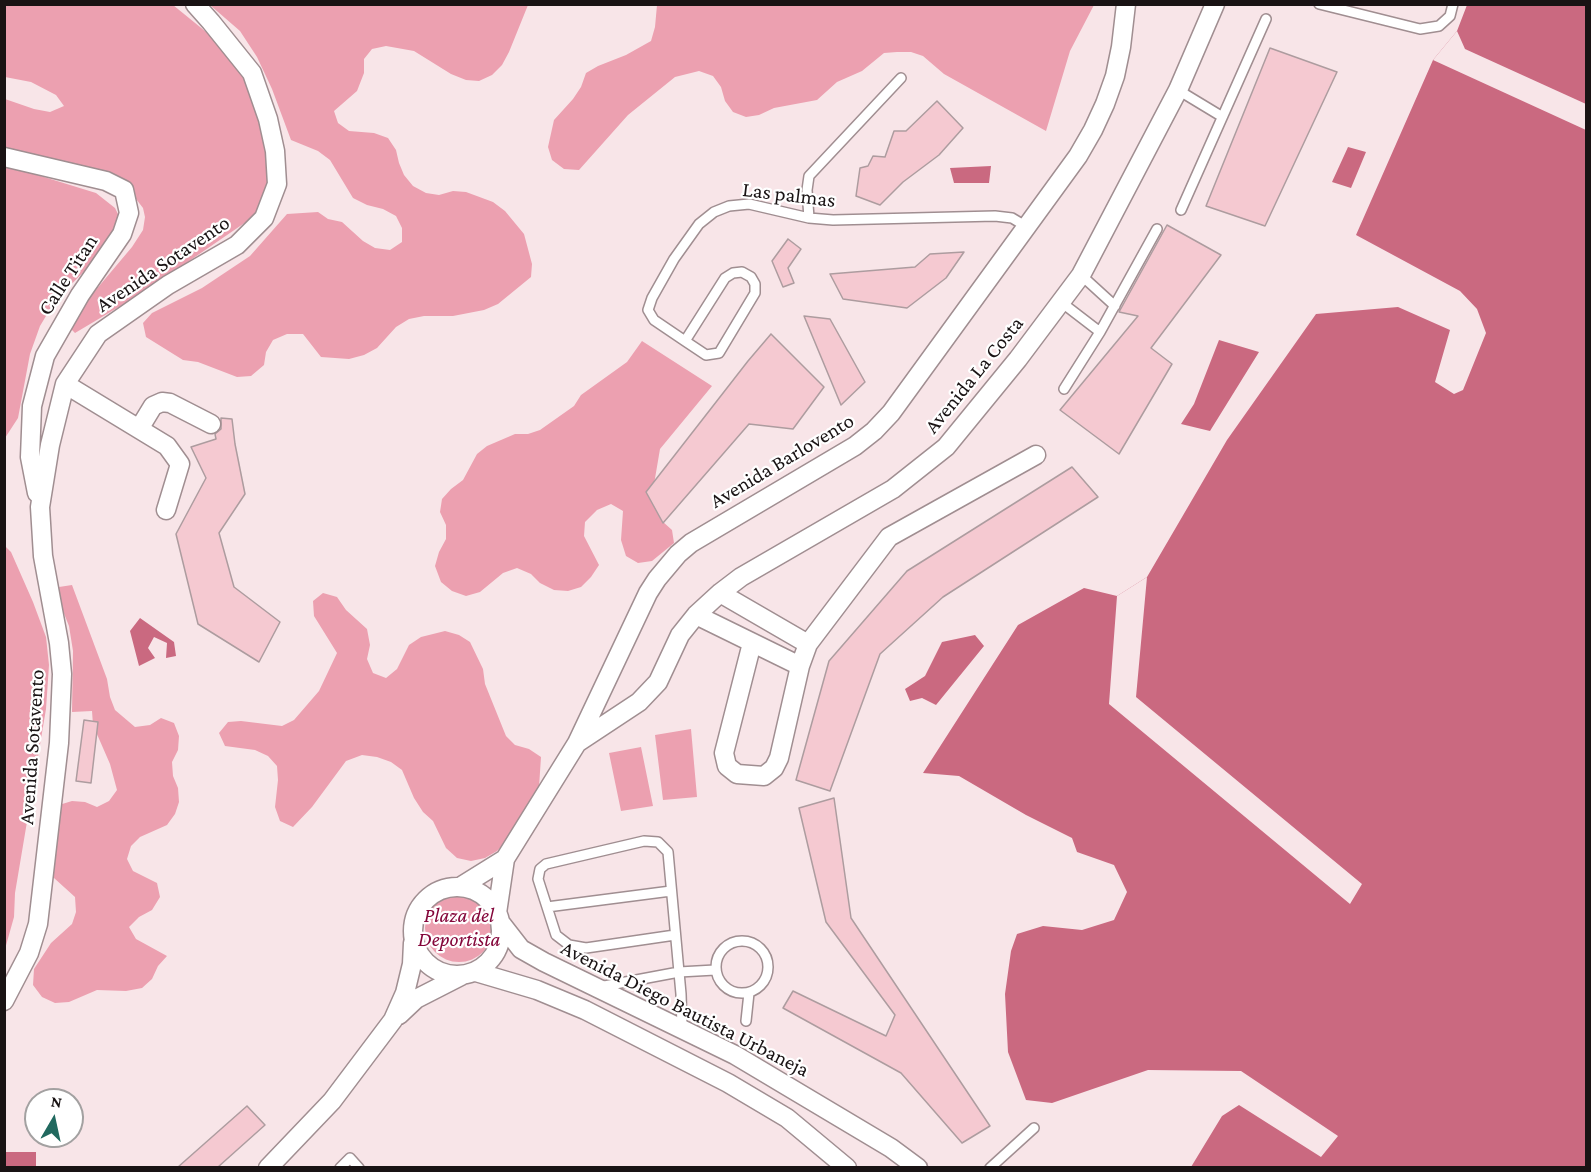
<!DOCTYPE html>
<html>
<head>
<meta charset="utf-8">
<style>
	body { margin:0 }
	#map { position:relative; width:1591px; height:1172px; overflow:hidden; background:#f8e5e8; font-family:"Crimson Pro",serif }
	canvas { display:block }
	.frame { position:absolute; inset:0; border:6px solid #191314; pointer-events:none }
	.north { position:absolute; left:24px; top:1088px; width:60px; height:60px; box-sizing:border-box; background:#fff; border:2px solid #a3a1a1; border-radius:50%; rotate:9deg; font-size:16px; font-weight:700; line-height:24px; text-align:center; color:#191314 }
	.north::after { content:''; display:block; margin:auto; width:21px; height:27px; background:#21695f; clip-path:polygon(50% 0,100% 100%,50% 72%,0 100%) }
</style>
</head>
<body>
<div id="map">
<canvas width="1591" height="1172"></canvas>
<div class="frame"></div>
<div class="north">N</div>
</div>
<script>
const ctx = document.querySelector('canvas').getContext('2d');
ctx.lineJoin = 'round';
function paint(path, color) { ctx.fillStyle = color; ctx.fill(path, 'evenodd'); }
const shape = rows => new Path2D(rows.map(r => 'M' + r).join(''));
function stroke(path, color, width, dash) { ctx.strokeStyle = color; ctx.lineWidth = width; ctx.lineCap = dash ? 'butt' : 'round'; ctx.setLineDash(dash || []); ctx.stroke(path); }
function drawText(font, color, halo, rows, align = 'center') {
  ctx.font = font + ' "Crimson Pro",serif'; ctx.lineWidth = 4.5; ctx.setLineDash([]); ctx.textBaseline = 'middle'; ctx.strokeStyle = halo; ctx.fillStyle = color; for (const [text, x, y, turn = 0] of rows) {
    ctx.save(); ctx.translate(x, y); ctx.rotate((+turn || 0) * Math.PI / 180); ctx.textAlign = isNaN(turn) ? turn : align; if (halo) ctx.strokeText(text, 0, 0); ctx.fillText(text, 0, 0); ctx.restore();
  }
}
paint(shape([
	[5,5,173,5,216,40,235,59,251,89,275,176,262,211,144,292,75,333,71,329,73,317,132,247,143,230,145,217,143,208,133,195,5,153,5,99,34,109,50,112,64,106,56,95,31,82,5,77],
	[210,5,528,5,509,52,502,65,492,75,479,81,466,80,451,74,414,51,386,46,372,49,364,59,364,73,357,91,334,111,338,123,349,131,374,133,388,138,396,150,399,163,404,175,413,186,426,193,439,195,453,191,466,192,493,202,505,211,524,234,532,264,531,277,498,304,484,310,453,316,424,316,409,319,396,327,377,348,364,355,349,359,321,357,303,334,287,334,273,340,266,352,264,365,251,376,237,377,198,362,183,360,146,337,143,323,152,313,202,288,250,256,287,214,318,212,328,219,342,222,363,241,375,248,390,250,402,242,402,228,396,216,383,209,367,205,353,198,330,160,318,151,291,140,272,89,257,57,240,31],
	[657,5,657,4,1094,5,1070,51,1046,131,944,74,923,56,911,52,897,52,884,53,862,71,837,82,817,100,774,108,759,115,746,117,733,112,725,101,721,87,713,76,699,71,675,77,628,115,579,170,564,169,552,160,548,147,554,120,573,99,581,87,586,73,598,66,626,55,651,41,655,27],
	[5,165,96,193,115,208,120,218,106,249,55,301,40,326,30,354,18,418,5,438],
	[642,341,712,386,660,449,652,496,662,521,672,530,674,543,652,561,638,563,626,556,621,540,623,511,611,504,597,510,585,522,584,536,599,565,591,577,581,587,568,591,554,590,540,583,531,574,517,568,503,573,480,592,466,596,452,591,441,582,435,566,439,552,446,539,446,525,440,512,442,499,451,489,463,480,477,454,487,446,515,434,528,434,540,430,574,406,581,395,627,362],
	[5,546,11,552,33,602,46,637,49,665,46,709,15,893,14,917,5,949],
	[72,585,107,679,110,697,115,710,135,727,150,725,161,718,174,723,179,736,178,750,172,762,173,776,178,788,179,802,175,814,167,825,140,837,131,846,127,859,133,871,157,883,160,897,152,910,139,917,129,927,136,939,167,956,158,966,152,979,142,988,126,991,97,990,69,1002,55,1003,42,997,33,985,34,969,51,943,72,924,76,912,75,897,54,878,49,864,59,805,72,801,85,802,97,807,109,801,117,790,110,764,93,725,92,711,72,712,73,651,69,626,61,606,59,587],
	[323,593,337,597,346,610,367,629,370,645,367,659,373,673,386,678,397,669,409,645,421,637,445,631,459,635,470,642,483,669,485,684,506,736,515,745,529,749,541,757,539,787,518,826,510,838,497,851,485,858,471,861,457,858,446,848,433,821,423,812,414,798,402,770,391,762,377,757,362,755,346,761,312,807,293,827,280,821,275,807,278,780,277,766,268,756,255,750,225,746,219,733,228,722,241,721,282,726,294,720,319,691,337,653,314,616,313,601],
	[691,729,697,797,663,800,655,735],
	[641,747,653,806,621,811,609,753],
	'425 928a34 34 0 1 1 68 0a34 34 0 1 1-68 0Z'
]), '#eca0b0');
paint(shape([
	[1467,5,1586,5,1586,1167,1191,1167,1222,1116,1239,1105,1321,1157,1338,1136,1241,1071,1148,1070,1052,1103,1026,1100,1008,1052,1005,994,1011,951,1017,934,1043,926,1082,930,1114,920,1127,892,1114,865,1077,852,1072,838,1026,815,959,776,923,773,1018,625,1084,588,1117,596,1147,577,1227,440,1316,314,1398,307,1450,330,1435,382,1454,394,1463,390,1486,333,1477,309,1460,291,1356,235,1433,60,1457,31],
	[1348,147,1366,152,1351,188,1332,182],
	[991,166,989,183,954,183,950,168],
	[1219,340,1259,352,1210,431,1181,424,1194,404],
	[140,618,174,642,176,656,166,658,167,643,154,637,148,648,155,658,139,666,130,631],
	[975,635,984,646,936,705,922,698,910,701,905,689,925,676,942,642],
	[5,1152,36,1152,36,1167,5,1167]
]), '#ca6980');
paint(shape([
	[1457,31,1465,49,1586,104,1586,130,1433,60],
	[1147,577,1136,697,1362,884,1350,904,1109,704,1117,596]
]), '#f8e5e8');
const building = shape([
	[1270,48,1337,72,1265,226,1206,206,1270,48],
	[937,101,963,128,939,155,903,182,880,205,856,196,860,168,868,166,873,156,885,157,894,131,906,131,937,101],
	[1167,225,1221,255,1151,348,1172,364,1119,454,1060,410,1138,316,1119,312,1167,225],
	[788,239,801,249,788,268,794,283,783,287,772,261,788,239],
	[964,252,946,278,907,308,843,299,830,274,915,267,930,254,964,252],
	[804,316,830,319,865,382,841,405,804,316],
	[771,334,824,387,793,429,749,424,663,523,646,492,748,361,771,334],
	[221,418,232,419,235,444,245,494,219,533,234,587,280,622,259,662,198,624,176,534,206,478,191,447,216,439,215,434,221,429,221,418],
	[1072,467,1098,497,943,597,880,654,830,791,796,780,829,661,907,571,1072,467],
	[84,720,98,722,91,783,76,781,84,720],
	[834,798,851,918,990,1126,962,1143,901,1073,783,1008,793,991,886,1036,895,1015,826,922,799,808,834,798],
	[247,1106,265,1125,218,1167,178,1167,247,1106]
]);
paint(building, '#f5c9d1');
stroke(building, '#ad9c9f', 1.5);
const lane = shape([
	[1319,4,1420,29,1439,26,1450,16,1453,4],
	[1178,90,1221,116],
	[1181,210,1266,19],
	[809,218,807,190,809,176,901,78],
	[1081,275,1115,306],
	[1061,302,1100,332],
	[685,341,725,278,733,273,742,272,751,277,755,284,755,293,719,353,706,355,685,341,654,320,648,310,652,298,674,259,699,224,714,212,729,206,749,204,809,218,833,220,995,216,1012,218,1027,227],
	[1064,389,1100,332,1157,229],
	[547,907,671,891],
	[675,935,586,948,569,945,556,935,538,879,540,869,546,864,644,841,658,842,668,852,681,994,682,1028],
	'716 967a26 26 0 1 1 52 0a26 26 0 1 1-52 0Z',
	[599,987,679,972,715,970],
	[746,1021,749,993],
	[340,1168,350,1158,359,1168],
	[990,1168,1034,1128]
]);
const street = shape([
	[4,157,106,181,124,190,129,213,122,234,80,295,45,356,32,406,30,457,37,493],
	[65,384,167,446,180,464,166,510],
	[139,429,153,406,162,402,170,403,211,424],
	[720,593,808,644],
	[696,615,800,666],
	[752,643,724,753,727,766,737,774,764,776,774,768,779,758,800,666,808,644,889,537,1036,455],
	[577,743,639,702,658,682,680,635,696,615,720,593,741,577,893,489,946,447,1018,359,1081,275,1178,90,1215,4],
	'413 931a44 44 0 1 1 88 0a44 44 0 1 1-88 0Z',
	[460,887,505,859],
	[497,913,505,859,577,743,648,593,657,579,678,554,691,543,855,446,874,431,891,413,1078,156,1093,130,1105,104,1115,76,1121,47,1126,4],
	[500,922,521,949,544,962,735,1055,891,1148,918,1168],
	[476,972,537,990,585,1010,728,1083,787,1118,847,1168],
	[4,1001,29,953,38,924,59,743,62,674,59,643,43,556,40,507,50,445,65,384,98,334,168,285,237,245,264,218,277,184,275,151,268,119,252,73,211,22,195,4],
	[399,1015,416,999,461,976],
	[268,1168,332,1101,393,1020,405,993,412,964,413,943]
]);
stroke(lane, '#a08e91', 12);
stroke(street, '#a08e91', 21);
stroke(lane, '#fff', 9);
stroke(street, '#fff', 18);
drawText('21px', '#191314', '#fff', [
	["Las palmas",789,195,7],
	["Avenida Sotavento",163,264,-34],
	["Calle Titan",68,275,-57],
	["Avenida La Costa",974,375,-51],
	["Avenida Barlovento",782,461,-31],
	["Avenida Sotavento",32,747,-86],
	["Avenida Diego Bautista Urbaneja",685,1009,27]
]);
drawText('italic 21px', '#84063a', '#fff', [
	["Plaza del",459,916],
	["Deportista",459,940]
]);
</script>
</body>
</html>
